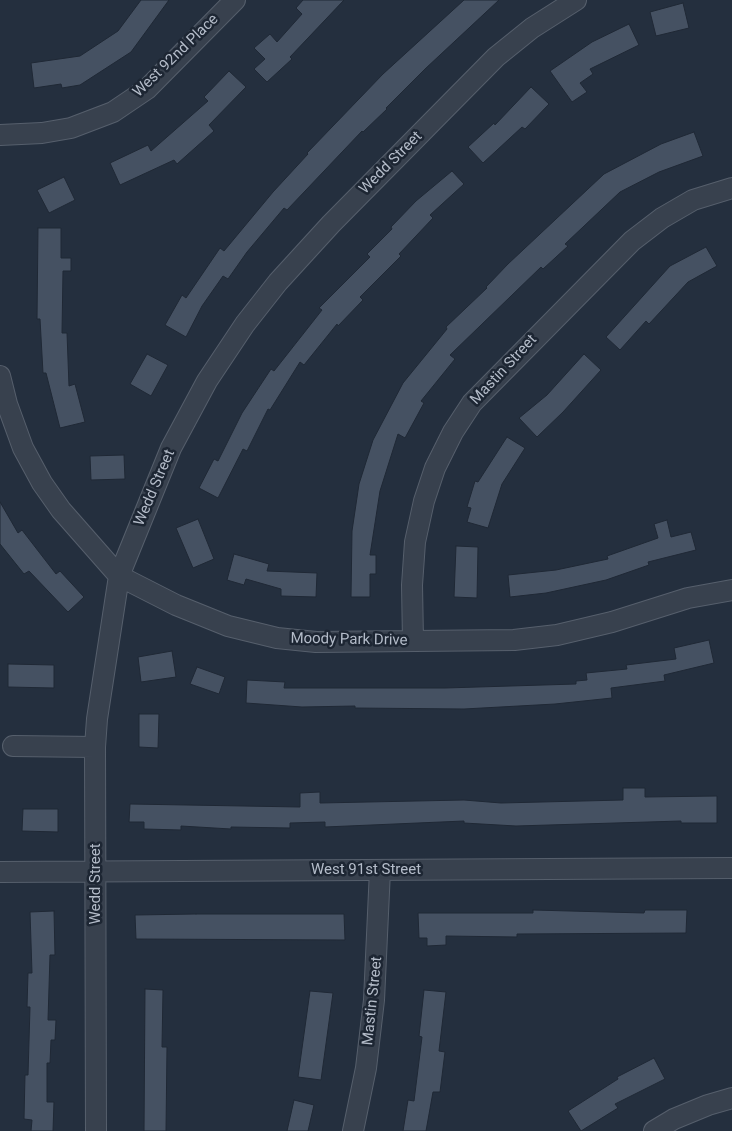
<!DOCTYPE html>
<html>
<head>
<meta charset="utf-8">
<style>
	body { margin:0 }
	canvas { display:block; background:#242f3e }
</style>
</head>
<body>
<canvas width="732" height="1131"></canvas>
<script>
const ctx = document.querySelector('canvas').getContext('2d');
ctx.lineJoin = 'round';
function paint(path, color) { ctx.fillStyle = color; ctx.fill(path, 'evenodd'); }
const shape = rows => new Path2D(rows.map(r => 'M' + r).join(''));
function stroke(path, color, width, dash) { ctx.strokeStyle = color; ctx.lineWidth = width; ctx.lineCap = dash ? 'butt' : 'round'; ctx.setLineDash(dash || []); ctx.stroke(path); }
function drawText(font, color, halo, rows, align = 'center') {
  ctx.font = font + ' Roboto,sans-serif'; ctx.lineWidth = 5; ctx.setLineDash([]); ctx.textBaseline = 'middle'; ctx.strokeStyle = halo; ctx.fillStyle = color; for (const [text, x, y, turn = 0] of rows) {
    ctx.save(); ctx.translate(x, y); ctx.rotate((+turn || 0) * Math.PI / 180); ctx.textAlign = isNaN(turn) ? turn : align; if (halo) ctx.strokeText(text, 0, 0); ctx.fillText(text, 0, 0); ctx.restore();
  }
}
const building = shape([
	[141,0,169,0,131,52,80,85,62,88,61,84,34,88,31,63,80,56,118,31,141,0],
	[303,0,344,0,290,57,292,59,267,82,254,69,265,59,254,48,270,34,277,42,302,14,296,8,303,0],
	[464,0,499,0,425,69,386,108,387,109,363,132,362,131,287,210,284,208,247,252,228,279,223,276,202,306,186,337,165,325,182,295,186,298,220,248,224,251,273,192,308,154,307,153,383,74,464,0],
	[683,3,689,28,656,36,650,12,683,3],
	[629,24,639,45,590,69,593,74,580,83,587,92,572,102,550,71,592,42,629,24],
	[229,71,246,87,209,125,214,131,177,164,174,160,120,185,110,163,148,145,151,151,208,101,204,97,229,71],
	[531,87,549,104,525,129,522,127,483,163,468,147,494,123,495,125,531,87],
	[694,132,703,156,659,172,620,192,565,244,568,246,543,269,541,267,450,355,455,359,421,401,424,403,405,438,398,434,380,491,370,555,376,555,376,574,370,574,370,597,351,597,352,531,359,484,373,440,403,383,447,329,446,327,487,288,486,287,508,264,604,174,661,144,694,132],
	[452,171,464,184,430,215,433,218,399,254,401,256,360,297,363,300,338,326,337,324,304,365,300,362,270,410,268,409,247,451,243,449,218,498,199,488,214,459,218,461,242,413,271,369,274,371,322,310,319,308,370,257,367,254,392,229,391,227,416,201,452,171],
	[64,177,75,200,49,213,37,190,64,177],
	[38,228,61,228,61,258,71,258,71,271,63,271,62,333,67,333,69,386,75,384,85,422,60,428,46,373,43,373,40,319,37,319,38,228],
	[706,247,717,266,688,282,649,324,646,321,620,350,606,337,670,266,706,247],
	[147,354,168,365,151,396,130,384,147,354],
	[584,354,601,370,563,412,537,437,519,418,547,395,584,354],
	[507,437,525,448,502,484,488,528,467,522,471,508,467,507,475,481,478,482,507,437],
	[124,455,125,479,91,480,90,456,124,455],
	[0,502,18,533,22,530,56,574,60,571,84,597,68,612,29,571,24,574,0,544,0,502],
	[198,519,214,559,193,568,176,528,198,519],
	[667,520,671,537,691,532,696,550,648,562,649,565,606,580,546,593,510,597,508,575,556,570,608,559,607,556,658,538,654,524,667,520],
	[456,546,478,547,477,598,454,597,456,546],
	[234,554,269,564,267,571,317,573,316,597,281,596,281,589,246,579,244,585,227,580,234,554],
	[709,640,714,663,664,675,665,681,611,688,612,698,555,704,464,709,355,708,355,706,302,707,246,703,247,680,285,682,284,688,445,688,576,684,576,681,587,680,586,673,627,669,626,665,676,659,674,648,709,640],
	[172,651,176,677,141,682,138,657,172,651],
	[8,664,54,665,54,688,8,687,8,664],
	[197,667,225,677,219,694,190,684,197,667],
	[139,714,159,714,158,748,139,747,139,714],
	[623,788,645,788,645,797,717,796,717,823,681,823,681,821,516,826,464,823,464,821,325,827,325,822,290,823,290,828,231,827,231,829,181,826,181,830,144,829,144,822,129,822,130,804,300,807,300,793,320,792,320,803,464,800,501,803,623,800,623,788],
	[23,809,58,809,58,832,22,831,23,809],
	[533,910,644,913,645,910,687,910,686,933,517,934,517,937,446,936,446,945,427,946,427,938,419,938,418,913,533,913,533,910],
	[54,911,55,955,50,955,48,1020,56,1020,55,1040,51,1040,50,1063,47,1063,47,1102,54,1102,53,1131,31,1131,32,1120,24,1119,25,1075,28,1075,30,1007,27,1007,28,973,32,973,30,912,54,911],
	[196,914,344,914,345,940,136,939,135,915,196,914],
	[145,989,163,990,162,1047,167,1047,166,1131,144,1131,145,989],
	[424,990,446,992,439,1051,445,1052,440,1092,433,1092,426,1131,403,1131,408,1100,414,1101,422,1037,419,1036,424,990],
	[310,991,333,993,321,1080,298,1077,310,991],
	[654,1058,665,1079,615,1104,618,1108,581,1131,568,1111,618,1079,617,1077,654,1058],
	[294,1100,314,1105,308,1131,287,1131,294,1100]
]);
paint(building, '#455162');
stroke(building, '#1f2835', 1);
const minor = shape([
	[0,135,42,133,71,128,113,112,147,89,235,0],
	[0,376,7,404,23,448,42,483,61,510,119,576,176,605,228,626,277,638,316,642,514,640,557,635,612,622,688,598,732,590],
	[413,641,412,585,415,542,424,501,435,468,453,432,472,403,632,241,662,218,693,200,732,188],
	[13,746,95,747],
	[0,872,732,868],
	[96,1131,95,747,97,719,119,576,171,448,207,381,245,324,278,282,331,224,496,57,532,28,576,0],
	[353,1131,366,1068,374,1000,380,870],
	[654,1131,674,1119,708,1105,732,1098]
]);
stroke(minor, '#565f6c', 22);
stroke(minor, '#38414e', 20);
drawText('15px', '#b4bcc9', '#1d2633', [
	["West 92nd Place",176,56,-44],
	["Wedd Street",391,163,-45],
	["Mastin Street",504,370,-47],
	["Wedd Street",155,488,-67],
	["Moody Park Drive",349,640,1],
	["West 91st Street",366,870],
	["Wedd Street",96,884,-90],
	["Mastin Street",373,1001,-84]
]);
</script>
</body>
</html>
